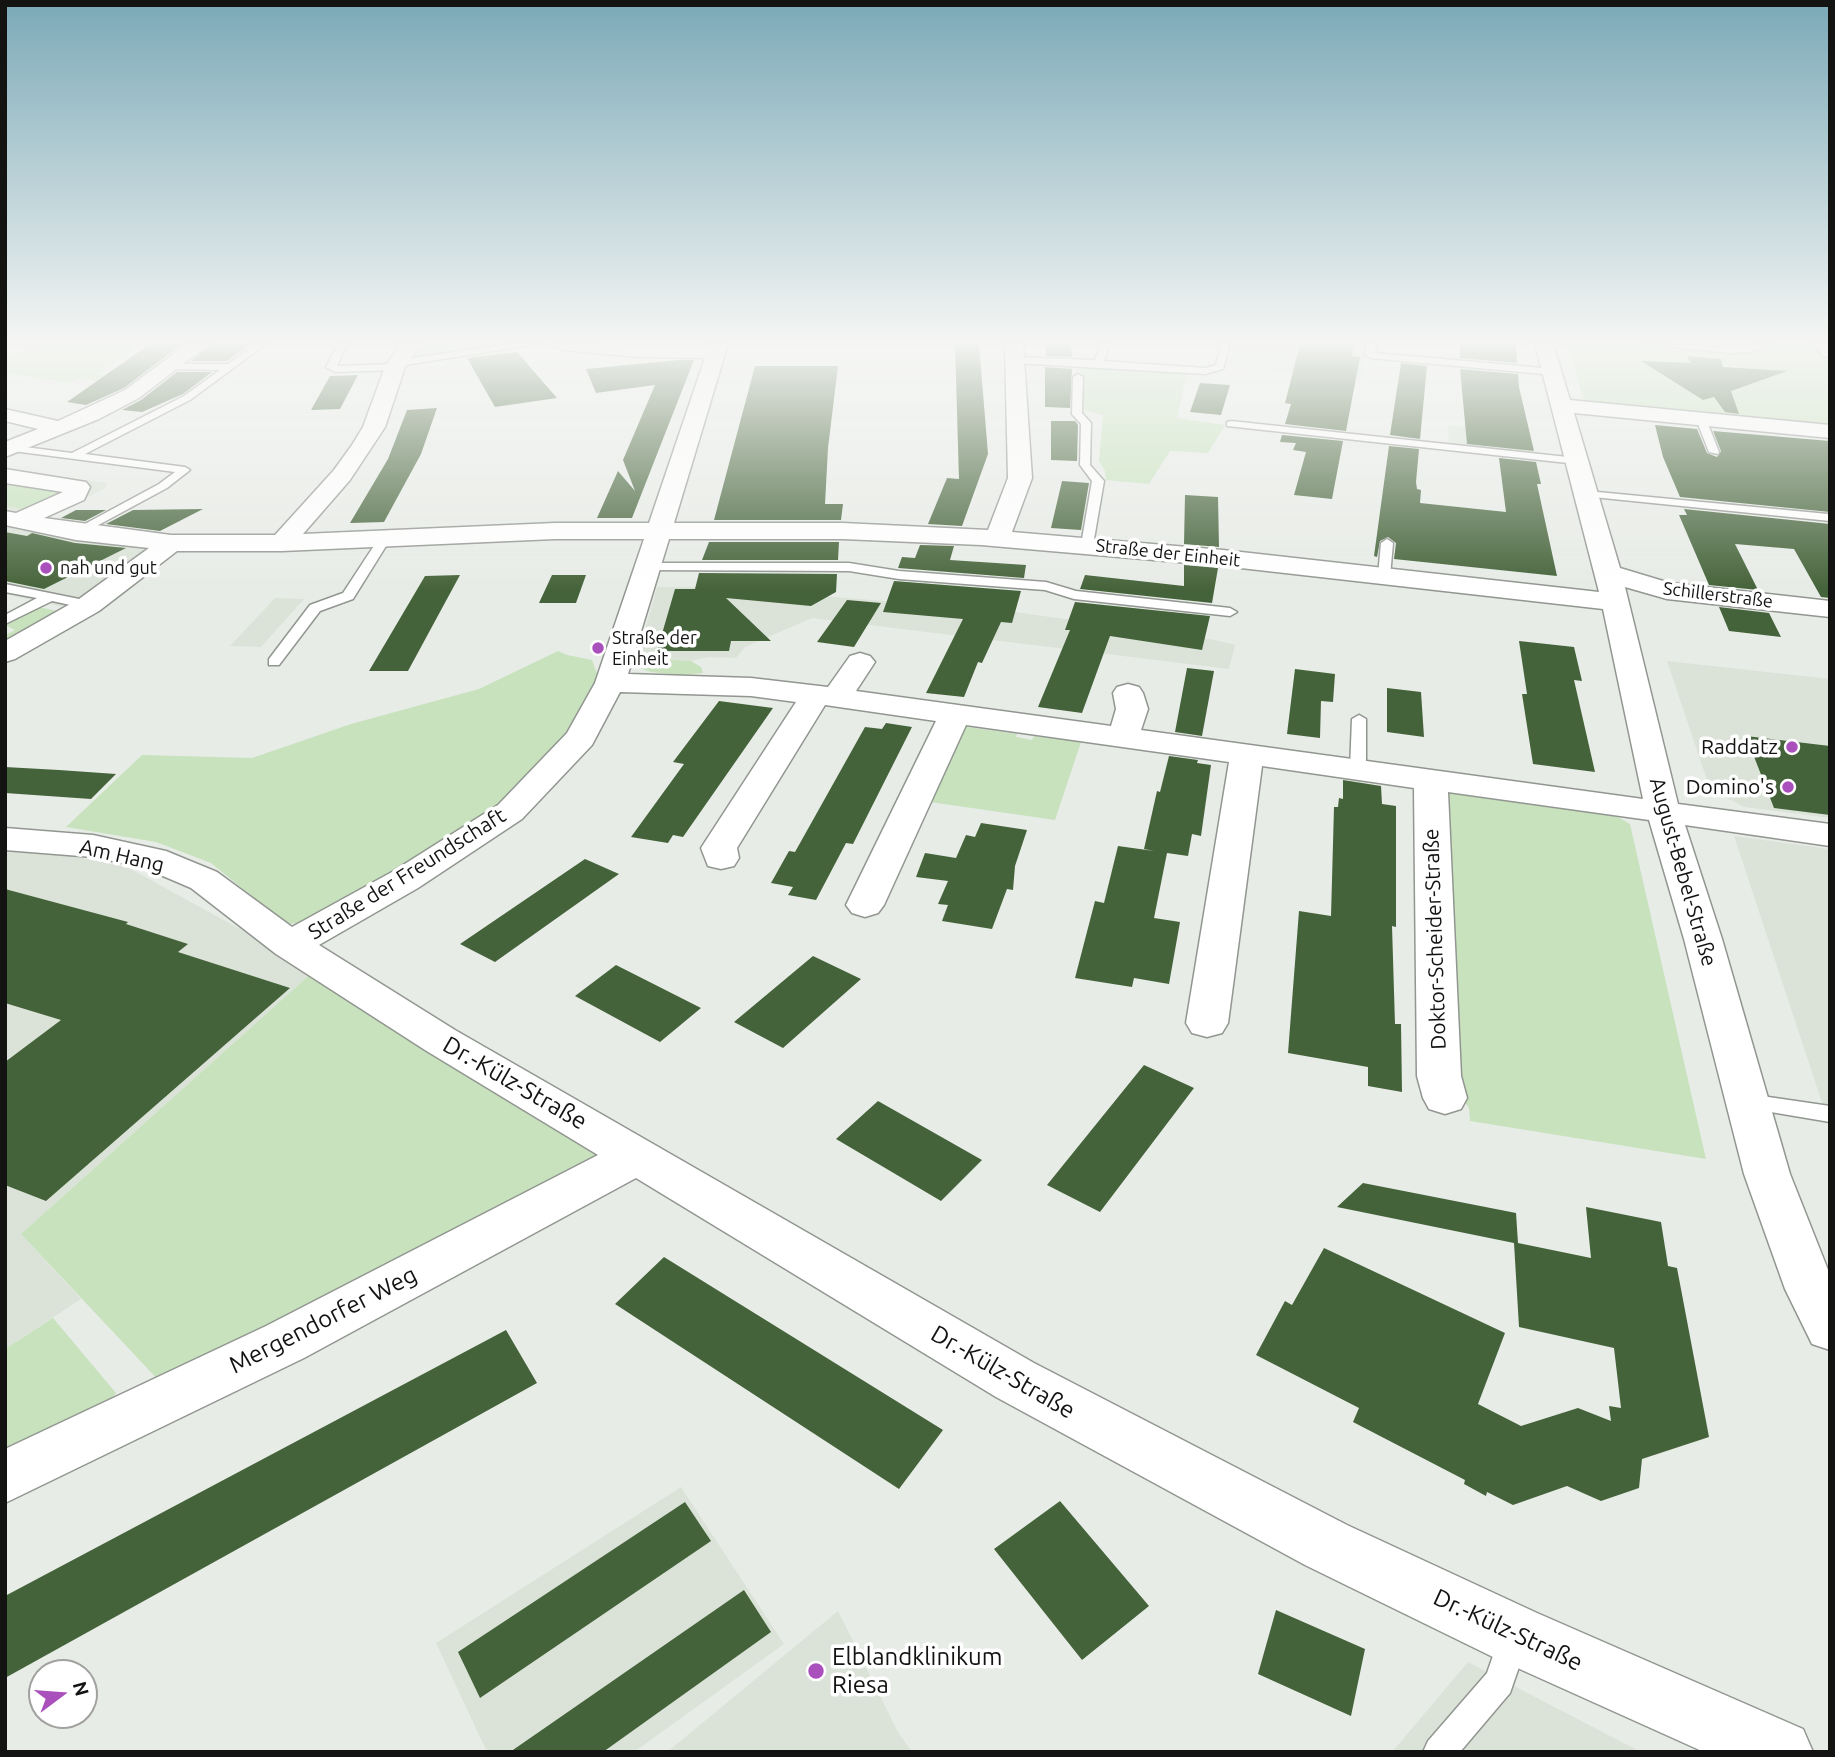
<!DOCTYPE html>
<html>
<head>
<meta charset="utf-8">
<style>
	body { margin:0 }
	#map { position:relative; width:1835px; height:1757px; overflow:hidden; background:#e8ece7; font-family:Ubuntu,sans-serif }
	canvas { display:block }
	.frame { position:absolute; inset:0; border:7px solid #131412; pointer-events:none }
	.north { position:absolute; left:28px; top:1659px; width:70px; height:70px; box-sizing:border-box; background:#fff; border:2px solid #a1a1a0; border-radius:50%; rotate:74deg; font-size:19px; font-weight:700; line-height:28px; text-align:center; color:#131412 }
	.north::after { content:''; display:block; margin:auto; width:24px; height:32px; background:#aa50bc; clip-path:polygon(50% 0,100% 100%,50% 72%,0 100%) }
</style>
</head>
<body>
<div id="map">
<canvas width="1835" height="1757"></canvas>
<div class="frame"></div>
<div class="north">N</div>
</div>
<script>
const ctx = document.querySelector('canvas').getContext('2d');
ctx.lineJoin = 'round';
function paint(path, color) { ctx.fillStyle = color; ctx.fill(path, 'evenodd'); }
const shape = rows => new Path2D(rows.map(r => 'M' + r).join(''));
function stroke(path, color, width, dash) { ctx.strokeStyle = color; ctx.lineWidth = width; ctx.lineCap = dash ? 'butt' : 'round'; ctx.setLineDash(dash || []); ctx.stroke(path); }
function drawText(font, color, halo, rows, align = 'center') {
  ctx.font = font + ' Ubuntu,sans-serif'; ctx.lineWidth = 7; ctx.setLineDash([]); ctx.textBaseline = 'middle'; ctx.strokeStyle = halo; ctx.fillStyle = color; for (const [text, x, y, turn = 0] of rows) {
    ctx.save(); ctx.translate(x, y); ctx.rotate((+turn || 0) * Math.PI / 180); ctx.textAlign = isNaN(turn) ? turn : align; if (halo) ctx.strokeText(text, 0, 0); ctx.fillText(text, 0, 0); ctx.restore();
  }
}
paint(shape([
	[1235,344,1366,344,1361,378,1227,366],
	[1448,425,1522,432,1527,454,1449,445],
	[5,469,107,483,105,488,49,518,75,526,170,536,68,608,5,594],
	[764,586,799,594,1015,612,1215,640,1235,645,1229,669,812,618,745,647,736,658,708,657,691,661,637,658,657,587],
	[275,598,304,599,261,647,230,646],
	[1667,661,1830,679,1830,818,1744,807,1710,789],
	[1734,836,1830,849,1830,1127],
	[5,851,46,851,127,867,315,970,21,1234,81,1299,5,1349],
	[681,1487,784,1644,634,1752,487,1752,436,1643],
	[838,1611,898,1732,912,1752,667,1752],
	[1468,1662,1641,1752,1392,1752]
]), '#dbe3d8');
paint(shape([
	[49,344,141,344,98,375,135,376,119,384,79,379,69,383,5,373,5,353,11,355],
	[430,344,501,344,432,354,430,358,408,358],
	[1567,344,1813,344,1830,365,1830,427,1584,401],
	[1079,363,1187,373,1177,418,1225,425,1208,453,1170,451,1149,484,1106,480,1105,471,1099,461,1103,415,1085,410],
	[5,483,67,492,30,509,23,509,5,506],
	[39,607,61,612,5,646,5,635,15,630,5,625],
	[558,651,567,655,592,660,600,682,566,745,486,817,371,891,305,923,286,924,211,863,156,842,66,827,142,755,252,758,351,724,479,689],
	[637,658,691,661,701,667,703,673,682,675,651,672,639,668],
	[960,726,1017,734,1016,737,1032,740,1034,736,1081,742,1055,820,923,801,937,771,946,772,949,764,941,763],
	[1444,792,1616,816,1630,824,1706,1159,1470,1121,1469,1108,1454,1087],
	[315,970,599,1154,162,1384,21,1234],
	[53,1318,116,1393,101,1415,5,1463,5,1349]
]), '#c7e2bd');
paint(shape([
	[150,344,182,344,124,388,86,405,67,402],
	[212,344,251,344,227,361,191,361],
	[955,344,979,344,988,454,962,526,928,524,947,478,959,479],
	[1046,344,1071,344,1072,357,1046,356],
	[1300,344,1354,344,1352,356,1360,357,1346,431,1285,424,1291,404,1285,403],
	[1460,344,1516,344,1517,363,1460,358],
	[517,352,557,398,495,407,467,358],
	[1687,356,1721,359,1723,367,1787,371,1731,391,1739,414,1725,412,1714,397,1703,400,1641,361,1691,363],
	[678,360,694,360,632,518,597,518,618,471,635,491,623,460,655,385,596,393,586,369],
	[1401,363,1427,366,1420,439,1390,435],
	[755,366,838,366,828,448,825,504,843,504,841,520,714,520],
	[1045,367,1072,369,1070,408,1045,407],
	[1460,369,1518,374,1519,387,1534,451,1467,444],
	[177,372,212,372,183,394,142,412,122,410,141,400],
	[358,375,340,409,311,410,330,376],
	[1200,383,1230,385,1221,415,1190,412],
	[437,408,421,454,384,522,350,523,388,459,407,410],
	[1051,421,1075,421,1078,425,1077,461,1051,460],
	[1655,425,1697,429,1707,453,1717,457,1721,451,1713,431,1830,441,1830,512,1680,497,1663,457],
	[1282,435,1343,441,1332,499,1294,495,1306,452,1293,450,1296,443,1280,442],
	[1389,446,1419,449,1416,482,1417,489,1421,490,1420,503,1506,512,1499,458,1536,462,1541,484,1537,484,1557,576,1394,559,1396,543,1388,537,1380,541,1377,557,1374,556],
	[1062,481,1089,483,1081,530,1051,528],
	[1185,495,1218,497,1219,547,1184,544],
	[203,509,160,531,106,524,133,510],
	[1684,509,1830,524,1830,598,1821,597,1794,549,1735,544,1758,590,1709,585,1679,515,1687,515],
	[76,510,106,510,85,521,61,518],
	[5,532,27,536,32,533,75,543,126,548,44,589,5,581],
	[709,542,839,542,838,560,702,560],
	[920,545,954,546,950,560,1026,565,1024,578,898,568,902,557,915,558],
	[1184,565,1218,568,1212,603,1080,589,1085,575,1184,586],
	[699,573,837,574,836,592,811,606,726,598,771,641,731,641,729,651,657,651,675,589,695,589],
	[460,575,408,671,369,671,425,576],
	[552,575,586,575,576,603,539,603],
	[894,581,1021,591,1012,623,1001,622,982,663,978,662,964,697,926,693,963,619,883,612],
	[847,600,881,603,854,647,817,642],
	[1075,602,1210,616,1202,650,1110,636,1082,713,1038,707,1070,630,1065,630],
	[1719,607,1769,613,1781,637,1729,631],
	[1519,641,1574,647,1582,681,1574,680,1595,772,1533,764,1522,694,1527,694],
	[1187,668,1214,671,1202,736,1175,732],
	[1295,669,1335,674,1333,702,1321,701,1320,738,1287,734],
	[1387,688,1421,692,1424,737,1387,732],
	[719,701,773,708,683,837,673,835,668,843,631,837,684,764,673,762],
	[886,723,912,727,853,844,846,843,816,900,788,895,793,887,771,883,789,851,795,852,865,727,882,729],
	[1746,736,1830,746,1830,815,1774,808],
	[1169,756,1198,760,1197,763,1211,765,1201,836,1192,834,1188,856,1167,853,1154,918,1180,922,1169,984,1134,978,1132,987,1075,978,1095,901,1104,903,1118,846,1154,851,1144,849,1157,791,1160,792],
	[5,767,59,770,116,774,91,799,5,793],
	[1343,780,1381,786,1382,804,1396,806,1396,927,1392,926,1395,1024,1401,1024,1402,1092,1368,1086,1368,1067,1288,1053,1299,911,1331,916,1334,807,1338,807,1339,798,1343,799],
	[981,823,1027,830,1015,866,1013,890,1007,889,992,929,942,921,948,905,938,904,948,881,916,877,925,853,956,858,966,835,975,837],
	[585,859,619,874,495,962,460,944],
	[5,889,128,922,126,924,188,944,178,952,290,988,46,1201,5,1185,5,1062,61,1020,5,1003],
	[813,956,861,979,783,1048,734,1022],
	[616,965,701,1008,660,1042,575,996],
	[1144,1065,1194,1088,1100,1212,1047,1185],
	[878,1101,982,1160,941,1201,836,1139],
	[1363,1183,1516,1213,1518,1243,1591,1258,1586,1207,1661,1222,1668,1266,1677,1268,1709,1437,1642,1459,1639,1488,1601,1501,1567,1486,1513,1505,1487,1492,1486,1496,1464,1484,1465,1480,1353,1422,1359,1408,1256,1355,1285,1301,1292,1305,1324,1248,1505,1333,1478,1404,1521,1426,1578,1408,1611,1421,1609,1406,1621,1408,1614,1348,1519,1327,1514,1243,1337,1207],
	[664,1257,943,1430,899,1489,615,1304],
	[506,1330,537,1383,5,1678,5,1596],
	[1060,1501,1149,1606,1082,1660,994,1549],
	[685,1502,711,1541,480,1698,458,1652],
	[744,1590,771,1632,603,1752,510,1752],
	[1276,1610,1365,1649,1351,1716,1258,1674]
]), '#45633a');
const service = shape([
	[256,344,266,344,190,400,85,454,185,467,190,470,167,488,80,535,70,532,159,484,175,472,5,450,5,446,9,445,72,453,184,396,220,370,170,369,167,368,167,364,228,364,256,344],
	[338,344,347,344,337,366,394,364,398,360,512,344,538,344,399,366,395,370,335,372,326,367,338,344],
	[1101,344,1110,344,1104,361,1205,368,1216,365,1221,344,1230,344,1223,369,1205,374,1014,363,1009,360,1014,357,1095,360,1101,344],
	[1367,344,1376,344,1375,353,1554,369,1559,372,1554,375,1370,358,1365,355,1367,344],
	[1646,344,1728,347,1769,344,1752,352,1728,353,1646,344],
	[1078,374,1083,377,1082,413,1091,423,1090,465,1104,481,1093,545,1087,549,1081,545,1092,481,1080,465,1081,424,1072,414,1073,377,1078,374],
	[1701,416,1706,419,1719,452,1718,454,1709,452,1696,419,1701,416],
	[1231,421,1577,458,1582,461,1577,464,1227,426,1227,422,1231,421],
	[1587,491,1828,514,1830,521,1583,496,1581,494,1587,491],
	[385,534,391,538,353,599,320,611,279,665,269,665,269,659,310,605,343,593,381,535,385,534],
	[1387,539,1393,543,1390,576,1384,580,1378,576,1381,543,1387,539],
	[647,563,849,563,899,571,1046,582,1076,591,1230,608,1237,612,1230,616,1074,599,1045,590,899,579,849,571,643,570,643,564,647,563],
	[5,584,89,601,96,605,89,609,52,601,5,624,5,615,37,598,5,592,5,584],
	[1359,715,1366,719,1366,769,1358,774,1350,769,1352,719,1359,715],
	[1748,1094,1830,1106,1830,1122,1741,1107,1737,1102,1741,1097,1748,1094],
	[1513,1626,1524,1630,1528,1641,1510,1693,1460,1752,1423,1752,1428,1741,1487,1673,1502,1630,1513,1626]
]);
const minor = shape([
	[187,344,209,344,139,398,99,419,5,457,5,442,38,429,5,421,5,409,58,421,125,390,187,344],
	[400,344,421,344,405,367,385,427,350,480,303,534,555,523,649,523,705,358,639,357,562,350,553,344,709,347,710,344,728,344,674,523,843,523,988,530,1008,478,1005,344,1023,344,1032,478,1012,532,1223,550,1599,592,1535,344,1553,344,1570,400,1830,425,1830,438,1574,413,1620,568,1670,583,1830,601,1830,617,1667,599,1625,587,1678,804,1830,824,1830,846,1685,825,1722,939,1790,1174,1830,1275,1830,1350,1812,1344,1785,1289,1744,1174,1684,939,1649,820,1448,792,1461,1076,1467,1098,1461,1109,1445,1114,1429,1109,1423,1098,1417,1076,1414,788,1262,766,1228,1023,1222,1033,1207,1037,1192,1033,1186,1023,1229,762,966,725,884,905,878,913,865,917,852,913,846,905,936,721,825,705,737,848,739,858,734,866,721,869,708,866,701,848,796,702,751,696,620,692,592,745,522,819,418,888,319,945,455,1030,1034,1363,1347,1525,1537,1613,1803,1729,1813,1752,1704,1752,1493,1657,1305,1565,996,1397,636,1178,304,1358,5,1503,5,1449,266,1326,598,1155,425,1050,276,954,191,888,142,867,93,857,5,850,5,828,93,835,166,851,217,872,292,927,392,872,498,805,567,733,595,683,644,539,555,539,282,551,177,551,99,611,15,659,5,662,5,641,79,599,149,548,76,540,5,525,5,511,16,513,63,492,5,483,5,469,86,482,90,487,84,500,44,518,171,535,275,535,334,470,352,445,363,427,385,367,400,344],
	[669,539,843,539,981,545,1223,566,1603,609,1643,799,1141,730,1148,709,1143,693,1139,687,1128,684,1117,687,1113,693,1116,709,1111,726,856,691,875,662,870,656,860,653,850,656,828,687,751,678,628,674,669,539],
	[1815,344,1830,344,1830,358,1823,356,1815,344]
]);
stroke(service, '#929691', 3);
stroke(minor, '#929691', 3);
paint(service, '#fff');
paint(minor, '#fff');
const sky = ctx.createLinearGradient(0, 0, 0, 590);
sky.addColorStop(0, '#7ba9b7');
sky.addColorStop(0.58, '#f5f6f4');
sky.addColorStop(1, '#f5f6f400');
ctx.fillStyle = sky;
ctx.fillRect(0, 0, 1835, 590);
for (const [x, y, r, color] of [
	[46,568,7,"#aa50bc"],
	[598,648,7,"#aa50bc"],
	[1792,747,7,"#aa50bc"],
	[1788,787,7,"#aa50bc"],
	[816,1671,9,"#aa50bc"]
]) { const dot = new Path2D(); dot.arc(x, y, r, 0, 2 * Math.PI); ctx.fillStyle = color; ctx.fill(dot); stroke(dot, '#fff', 2.5); }
drawText('18px', '#131412', '#fff', [
	["Straße der Einheit",1168,553,6],
	["Schillerstraße",1718,595,7]
]);
drawText('18px', '#131412', '#fff', [
	["nah und gut",60,568],
	["Straße der",612,638],
	["Einheit",612,659]
], 'left');
drawText('21px', '#131412', '#fff', [
	["Raddatz",1778,747],
	["Domino's",1774,787]
], 'right');
drawText('21px', '#131412', '#fff', [
	["Am Hang",122,856,13],
	["August-Bebel-Straße",1683,872,74],
	["Straße der Freundschaft",407,874,-32],
	["Doktor-Scheider-Straße",1435,939,-92]
]);
drawText('24px', '#131412', '#fff', [
	["Dr.-Külz-Straße",515,1083,30],
	["Mergendorfer Weg",323,1320,-27],
	["Dr.-Külz-Straße",1003,1372,30],
	["Dr.-Külz-Straße",1508,1630,25]
]);
drawText('24px', '#131412', '#fff', [
	["Elblandklinikum",832,1657],
	["Riesa",832,1685]
], 'left');
</script>
</body>
</html>
